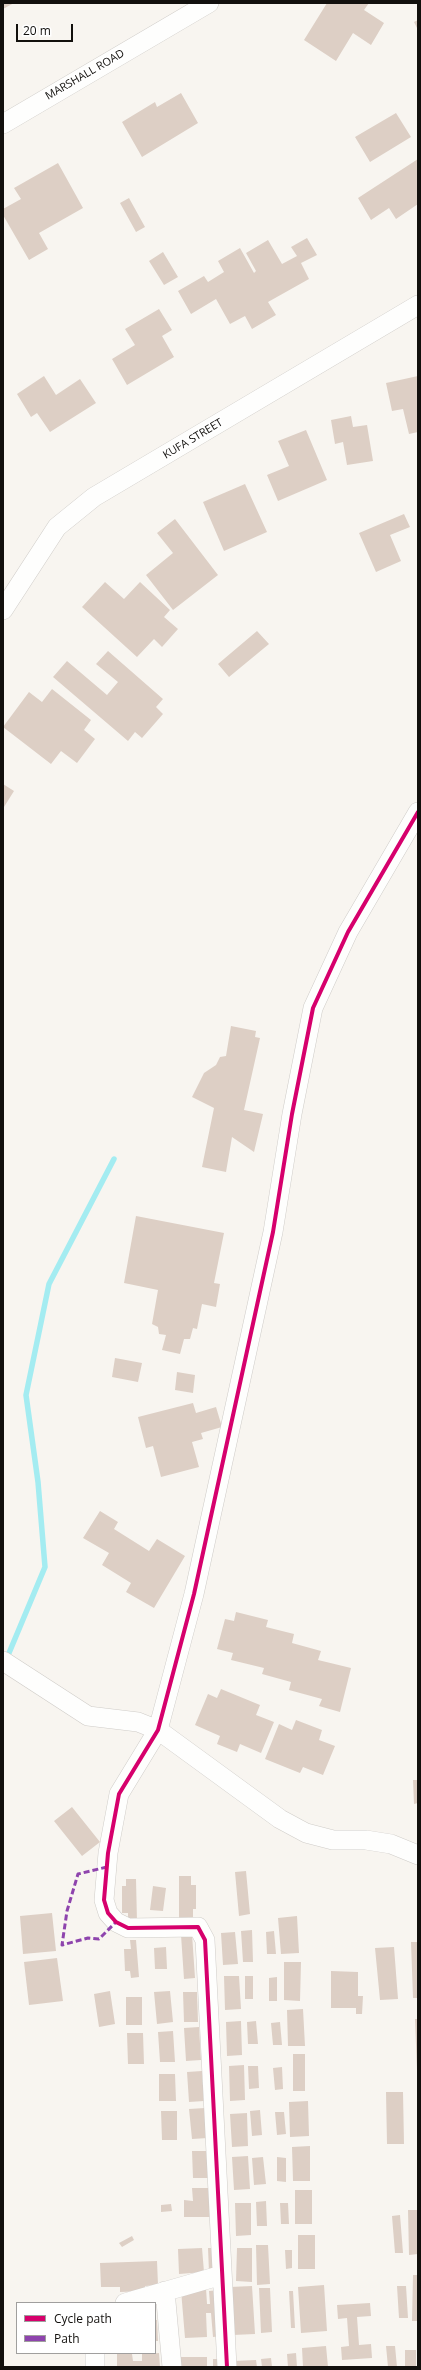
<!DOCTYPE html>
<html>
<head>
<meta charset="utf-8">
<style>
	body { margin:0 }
	#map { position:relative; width:421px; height:2370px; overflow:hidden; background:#f8f5f0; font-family:"Open Sans",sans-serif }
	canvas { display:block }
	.frame { position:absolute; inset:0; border:4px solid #12100d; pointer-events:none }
	.legend { position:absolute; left:16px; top:2302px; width:140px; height:52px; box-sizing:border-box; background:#fff; border:1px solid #a09f9e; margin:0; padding:5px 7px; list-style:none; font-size:12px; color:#12100d }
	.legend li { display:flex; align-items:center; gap:8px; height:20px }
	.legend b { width:20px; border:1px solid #a09f9e }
	.scale { position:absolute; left:16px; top:24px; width:57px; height:18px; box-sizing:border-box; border:2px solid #12100d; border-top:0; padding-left:5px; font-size:12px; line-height:14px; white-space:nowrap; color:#12100d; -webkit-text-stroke:3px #fff; paint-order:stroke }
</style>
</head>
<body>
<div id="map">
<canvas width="421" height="2370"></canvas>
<div class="frame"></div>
<ul class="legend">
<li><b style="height:5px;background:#d6006c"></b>Cycle path</li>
<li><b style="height:5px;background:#8e44ad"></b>Path</li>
</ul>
<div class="scale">20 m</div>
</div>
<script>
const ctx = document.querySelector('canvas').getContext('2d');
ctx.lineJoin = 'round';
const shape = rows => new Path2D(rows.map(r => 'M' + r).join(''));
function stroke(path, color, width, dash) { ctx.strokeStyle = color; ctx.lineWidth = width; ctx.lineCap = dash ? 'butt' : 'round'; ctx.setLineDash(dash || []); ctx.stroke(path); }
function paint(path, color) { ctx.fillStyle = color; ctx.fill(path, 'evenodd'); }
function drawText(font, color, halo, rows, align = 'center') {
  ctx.font = font + ' "Open Sans",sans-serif'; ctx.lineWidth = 3.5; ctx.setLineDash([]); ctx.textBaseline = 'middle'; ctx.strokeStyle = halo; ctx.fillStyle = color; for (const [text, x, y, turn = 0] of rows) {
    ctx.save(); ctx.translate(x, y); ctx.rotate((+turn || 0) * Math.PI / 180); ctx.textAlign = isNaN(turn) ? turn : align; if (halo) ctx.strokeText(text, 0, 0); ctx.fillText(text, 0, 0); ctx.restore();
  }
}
stroke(shape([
	[9,1653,45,1567,38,1482,26,1395,49,1284,114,1159]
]), '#a4ecf1', 5.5);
paint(shape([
	[3,3,14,3,3,9],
	[327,3,369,3,364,10,384,23,371,45,353,33,336,61,304,40],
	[418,20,418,30,414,22],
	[181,93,198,123,142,157,122,122,155,102,157,107],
	[396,113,411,137,370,162,355,137],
	[418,159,418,204,396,219,389,208,371,220,358,198],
	[58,163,83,208,39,233,48,249,29,260,3,215,3,209,21,199,14,188],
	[129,198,145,227,136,232,120,203],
	[307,238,317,255,301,263,309,279,268,302,276,315,252,329,245,316,230,324,216,299,191,314,178,291,204,276,208,282,224,272,218,261,240,248,254,273,256,271,246,253,268,240,282,264,297,256,291,247],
	[163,252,178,277,164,285,149,261],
	[159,309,172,330,162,336,174,357,127,385,112,359,135,345,125,329],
	[44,376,56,395,80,379,96,403,50,432,37,413,31,417,17,394],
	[418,376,418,432,409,434,403,409,392,411,386,383],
	[351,416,353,427,367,425,373,461,347,465,343,442,335,444,331,420],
	[306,430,327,480,278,501,267,475,289,466,278,441],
	[245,484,267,532,224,551,203,502],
	[404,514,410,527,390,535,401,561,376,572,359,533],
	[175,519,218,575,173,610,146,575,173,553,157,533],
	[105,582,124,599,140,582,170,610,164,617,178,629,162,647,154,639,137,657,82,607],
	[257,631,269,644,229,677,218,664],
	[108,651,163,699,156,707,163,714,142,738,135,732,128,741,53,677,67,661,107,695,118,682,96,664],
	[52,689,91,720,84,730,95,739,77,763,61,751,51,764,3,727,29,692,42,702],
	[3,784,14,791,4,807,3,806],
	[231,1026,256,1031,255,1037,260,1038,244,1110,263,1114,254,1152,232,1137,226,1172,202,1167,214,1108,192,1097,204,1073,216,1065,220,1057,226,1056],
	[136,1216,224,1233,214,1283,220,1284,216,1307,202,1304,197,1329,193,1328,190,1339,184,1339,180,1354,162,1350,166,1335,159,1334,158,1327,152,1324,158,1290,124,1283],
	[115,1358,142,1363,138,1382,112,1377],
	[177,1372,195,1375,193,1393,175,1390],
	[193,1403,196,1413,216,1407,222,1427,201,1433,203,1439,192,1442,199,1467,161,1477,153,1446,146,1448,138,1417],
	[100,1511,118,1522,114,1529,149,1551,157,1539,185,1556,154,1608,126,1592,131,1583,102,1565,109,1553,83,1538],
	[236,1612,268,1620,266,1627,294,1634,292,1643,321,1651,318,1660,351,1668,340,1712,319,1706,322,1699,289,1690,291,1682,262,1674,264,1668,231,1660,233,1653,217,1649,225,1619,234,1621],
	[221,1689,260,1705,256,1715,274,1722,261,1753,240,1744,237,1752,217,1744,220,1736,195,1725,208,1694,217,1698],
	[296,1720,322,1730,319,1740,335,1746,323,1775,303,1767,300,1773,265,1759,279,1724,292,1730],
	[413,1780,418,1780,418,1803,414,1804],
	[72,1807,100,1842,82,1856,54,1821],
	[246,1871,250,1914,239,1916,235,1872],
	[179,1876,191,1876,191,1885,196,1885,196,1909,193,1909,193,1918,179,1918],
	[126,1879,136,1879,137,1922,128,1923,128,1913,122,1913,122,1886,126,1886],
	[153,1886,166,1888,163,1911,150,1910],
	[52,1913,56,1951,23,1954,20,1916],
	[297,1916,299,1953,281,1954,278,1918],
	[252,1930,253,1962,243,1962,241,1931],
	[274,1931,276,1954,267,1954,266,1932],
	[235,1932,238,1964,223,1965,221,1933],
	[192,1934,195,1978,184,1979,181,1935],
	[130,1940,136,1940,139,1977,131,1978,130,1971,125,1971,124,1949,131,1949],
	[411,1942,418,1942,418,1998,413,1998],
	[166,1947,167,1969,155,1969,154,1948],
	[394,1947,398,1999,380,2000,375,1948],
	[57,1958,63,2001,29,2005,24,1962],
	[284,1962,301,1962,300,2001,284,2000],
	[331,1971,358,1972,358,1996,363,1996,362,2014,356,2014,356,2008,331,2008],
	[224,1976,239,1976,241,2009,225,2010],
	[245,1976,253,1976,253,1999,245,1999],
	[277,1977,277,2001,269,2001,269,1978],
	[110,1991,115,2024,99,2027,94,1994],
	[170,1991,173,2022,157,2024,154,1992],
	[183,1992,197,1992,198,2022,184,2022],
	[126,1997,142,1997,142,2025,126,2025],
	[303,2009,305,2046,288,2046,287,2010],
	[415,2019,418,2019,418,2070,417,2070],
	[241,2021,242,2055,227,2056,226,2022],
	[256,2021,258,2044,248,2044,247,2022],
	[280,2022,282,2045,273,2045,271,2023],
	[199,2027,201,2060,186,2061,184,2028],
	[173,2031,175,2062,160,2062,158,2032],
	[127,2033,143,2033,144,2064,128,2064],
	[293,2054,305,2054,305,2091,293,2091],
	[244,2065,245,2100,230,2101,229,2066],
	[248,2066,258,2066,259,2088,249,2089],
	[282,2067,283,2089,275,2090,273,2068],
	[202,2071,204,2101,189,2102,187,2072],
	[159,2074,175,2074,176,2101,159,2101],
	[386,2092,403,2092,404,2144,387,2144],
	[308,2101,309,2136,290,2137,289,2102],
	[205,2108,208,2138,192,2139,189,2109],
	[260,2110,262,2135,252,2136,250,2111],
	[161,2111,177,2111,177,2140,162,2140],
	[275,2112,284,2112,286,2134,277,2135],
	[247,2113,248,2146,232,2147,230,2114],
	[310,2146,310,2181,293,2181,292,2147],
	[192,2151,208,2151,209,2178,193,2178],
	[248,2156,250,2189,234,2190,232,2157],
	[263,2157,266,2184,254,2185,252,2158],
	[277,2157,286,2158,286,2182,277,2181],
	[192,2188,210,2188,210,2217,184,2217,184,2200,193,2201],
	[295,2190,312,2190,312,2224,295,2224],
	[266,2201,267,2226,257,2226,256,2202],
	[235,2203,251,2203,251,2235,236,2236],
	[280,2203,288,2203,289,2224,281,2224],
	[171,2204,172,2211,161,2212,161,2205],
	[408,2210,418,2210,418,2254,409,2255],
	[400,2215,403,2253,395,2253,392,2216],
	[298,2235,315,2235,315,2269,298,2269],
	[132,2236,134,2240,122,2247,119,2243],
	[256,2245,268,2245,270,2284,257,2285],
	[202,2248,204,2272,179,2274,178,2249],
	[208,2248,217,2248,217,2271,209,2272],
	[237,2248,252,2248,252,2282,236,2281],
	[285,2250,292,2250,292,2268,286,2269],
	[157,2261,158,2285,145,2286,145,2291,120,2292,120,2287,101,2287,100,2263],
	[413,2275,418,2275,418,2321,412,2321],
	[324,2285,327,2331,301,2333,298,2287],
	[252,2286,255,2334,233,2335,230,2287],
	[397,2286,406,2286,408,2318,399,2318],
	[206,2288,207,2304,210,2304,209,2291,220,2290,223,2336,213,2337,211,2313,206,2313,207,2337,185,2338,181,2290],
	[259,2288,270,2288,272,2332,261,2333],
	[289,2291,293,2291,295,2328,291,2328],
	[370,2303,371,2316,357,2317,359,2345,371,2344,372,2358,342,2360,341,2347,349,2346,347,2318,338,2319,337,2305],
	[155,2320,157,2320,158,2341,155,2341],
	[326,2346,328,2367,303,2367,302,2348],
	[386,2346,395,2346,397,2367,388,2367],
	[405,2350,416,2350,416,2367,405,2367],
	[159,2353,160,2367,117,2367,117,2354,132,2354,133,2361,142,2361,142,2354],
	[296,2353,297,2367,288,2367,287,2354],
	[175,2357,207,2357,207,2367,175,2367],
	[271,2358,272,2367,262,2367,261,2359],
	[213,2359,224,2359,224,2367,213,2367],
	[256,2360,257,2367,235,2367,234,2361]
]), '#ddcfc5');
const street = shape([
	[3,124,209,3],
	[3,610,57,527,94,497,418,305],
	[3,1661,88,1716,138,1722,158,1730,280,1819,306,1833,333,1840,366,1840,391,1844,418,1855],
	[165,2291,172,2367],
	[125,2303,222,2275],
	[95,2353,95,2367],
	[227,2367,205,1940,198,1927,128,1928,116,1922,108,1913,104,1900,108,1853,119,1794,158,1730,194,1594,273,1232,292,1114,313,1008,348,932,418,812]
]);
stroke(street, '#cfccc8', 20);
stroke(street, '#fefefd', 19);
stroke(shape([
	[107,1867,78,1874,67,1911,62,1945,88,1938,99,1939,116,1922]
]), '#8e44ad', 3, [6, 3]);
stroke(shape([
	[227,2367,205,1940,198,1927,128,1928,116,1922,108,1913,104,1900,108,1853,119,1794,158,1730,194,1594,273,1232,292,1114,313,1008,348,932,418,812]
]), '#d6006c', 4);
drawText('11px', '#12100d', '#fff', [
	["MARSHALL ROAD",85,75,-30],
	["KUFA STREET",193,439,-31]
]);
</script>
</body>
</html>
